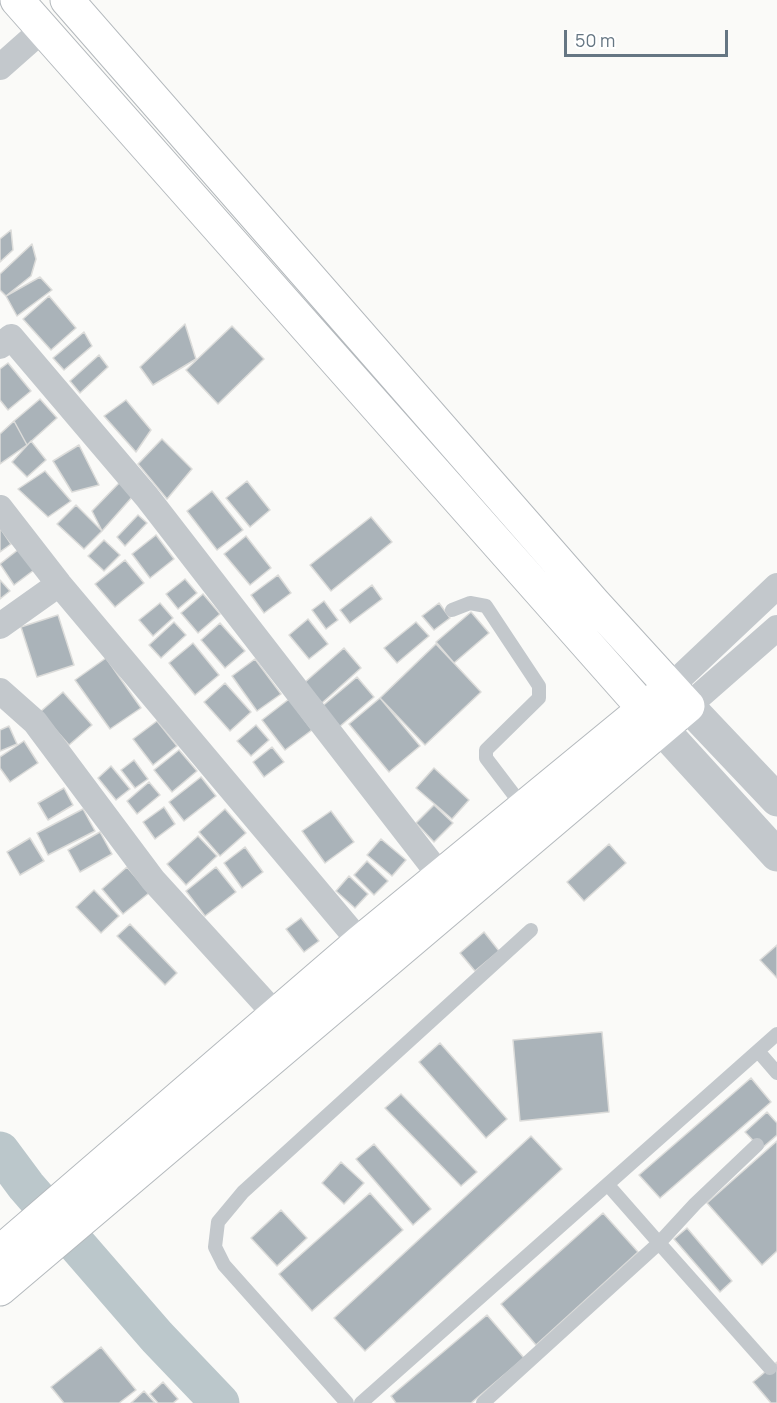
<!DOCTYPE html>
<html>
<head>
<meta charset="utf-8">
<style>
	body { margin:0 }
	#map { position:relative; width:777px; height:1403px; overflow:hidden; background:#fafaf8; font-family:Manrope,sans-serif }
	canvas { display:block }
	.scale { position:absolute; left:564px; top:30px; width:164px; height:27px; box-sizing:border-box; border:3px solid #657683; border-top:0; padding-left:8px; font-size:18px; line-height:21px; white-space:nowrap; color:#657683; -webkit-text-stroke:4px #fff; paint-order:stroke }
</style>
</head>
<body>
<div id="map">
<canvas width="777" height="1403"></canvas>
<div class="scale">50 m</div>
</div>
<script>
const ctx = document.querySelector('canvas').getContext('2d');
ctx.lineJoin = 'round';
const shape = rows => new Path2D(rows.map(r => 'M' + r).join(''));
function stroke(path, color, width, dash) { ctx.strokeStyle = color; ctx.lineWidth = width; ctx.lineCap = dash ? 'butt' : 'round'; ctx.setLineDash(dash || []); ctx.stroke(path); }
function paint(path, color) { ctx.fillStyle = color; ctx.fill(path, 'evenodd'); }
stroke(shape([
	[0,1151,26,1186,157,1337,220,1403]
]), '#bbc7cb', 39);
const building = shape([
	[11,230,13,250,0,262,0,239,11,230],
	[32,244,36,259,31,276,6,296,0,290,0,274,32,244],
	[40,277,52,290,17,316,6,296,40,277],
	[49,296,76,328,51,350,23,319,49,296],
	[185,324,196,359,153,385,140,367,185,324],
	[232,326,264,359,218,404,186,370,232,326],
	[84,332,92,346,64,370,53,358,84,332],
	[99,355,108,367,80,393,70,381,99,355],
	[8,363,31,391,8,410,0,400,0,369,8,363],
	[40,399,57,418,27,445,14,421,40,399],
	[126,400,151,430,136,452,104,416,126,400],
	[14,421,27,445,0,464,0,434,14,421],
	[162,439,192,469,167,499,138,464,162,439],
	[31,441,46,460,27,477,12,462,31,441],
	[79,445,99,485,72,492,53,461,79,445],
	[45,471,71,501,48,517,18,489,45,471],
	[123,479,133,496,102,531,92,511,123,479],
	[247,481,270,510,250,527,226,498,247,481],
	[212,491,243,530,217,550,187,511,212,491],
	[76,505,102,531,84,549,57,524,76,505],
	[138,515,147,523,125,546,117,537,138,515],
	[371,517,392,542,331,591,310,565,371,517],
	[0,528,11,544,0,552,0,528],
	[156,535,174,559,150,578,132,554,156,535],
	[246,536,271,568,250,585,224,554,246,536],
	[104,540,120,555,104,571,88,556,104,540],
	[19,549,34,570,14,585,0,564,19,549],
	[125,560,144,583,115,607,95,584,125,560],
	[278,575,291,593,264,613,251,595,278,575],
	[185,579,197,593,178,609,166,594,185,579],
	[0,580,10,591,0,599,0,580],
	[372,585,382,599,350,623,340,610,372,585],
	[203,594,220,614,198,633,181,613,203,594],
	[324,601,338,620,326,629,312,610,324,601],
	[160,603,173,618,153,636,139,620,160,603],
	[439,603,450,618,434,630,422,616,439,603],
	[471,612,489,633,454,663,436,642,471,612],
	[58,615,74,665,37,677,21,627,58,615],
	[308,619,328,644,309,659,289,635,308,619],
	[174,622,186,635,161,658,149,645,174,622],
	[416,622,429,636,397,663,384,648,416,622],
	[220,623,245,651,225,668,201,640,220,623],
	[193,643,219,675,195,695,169,663,193,643],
	[436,644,481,692,425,745,380,698,436,644],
	[344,648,361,668,322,703,304,683,344,648],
	[106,658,141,708,110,729,75,680,106,658],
	[255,659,281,694,257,711,232,676,255,659],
	[357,677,374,697,338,728,320,708,357,677],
	[225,683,251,712,230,731,204,702,225,683],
	[63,692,92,725,69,745,40,712,63,692],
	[380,698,420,746,389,772,349,724,380,698],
	[289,699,312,730,285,750,262,720,289,699],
	[157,721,177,746,153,765,133,739,157,721],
	[256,725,269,740,251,756,237,741,256,725],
	[9,726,17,744,0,751,0,730,9,726],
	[24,741,38,763,10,782,0,768,0,757,24,741],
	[272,747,284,762,264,777,253,762,272,747],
	[179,750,197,771,172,792,154,770,179,750],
	[134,760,148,779,135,788,121,770,134,760],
	[111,766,130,789,116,800,98,778,111,766],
	[434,768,469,800,452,819,416,788,434,768],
	[201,777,216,796,184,821,169,802,201,777],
	[149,782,160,795,137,814,127,801,149,782],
	[64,788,73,805,48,820,38,803,64,788],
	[434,805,453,823,434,842,416,823,434,805],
	[164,807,175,824,155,839,143,822,164,807],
	[83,809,95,831,48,855,37,833,83,809],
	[225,809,246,833,220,856,199,832,225,809],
	[331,811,354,842,325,863,302,831,331,811],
	[100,832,112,854,80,872,68,850,100,832],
	[198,836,217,856,186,885,167,864,198,836],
	[30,838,44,861,20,875,7,852,30,838],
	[381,839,406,860,392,876,367,855,381,839],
	[609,844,626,863,584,901,567,882,609,844],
	[245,847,263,872,242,888,224,863,245,847],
	[367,861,388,881,374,895,354,875,367,861],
	[127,867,149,893,123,914,102,889,127,867],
	[216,867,236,892,205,916,186,891,216,867],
	[349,876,368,894,355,908,336,891,349,876],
	[94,890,119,916,101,933,76,907,94,890],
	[301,918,319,941,304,952,286,929,301,918],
	[130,924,177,973,165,985,117,936,130,924],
	[484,932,499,951,475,971,460,953,484,932],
	[777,945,777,978,760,960,777,945],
	[602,1032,609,1112,520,1121,513,1040,602,1032],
	[440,1043,507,1119,486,1138,419,1062,440,1043],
	[751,1078,771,1102,660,1198,639,1175,751,1078],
	[401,1094,477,1172,461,1186,385,1108,401,1094],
	[767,1112,777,1123,777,1135,761,1149,745,1132,767,1112],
	[531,1136,562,1169,365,1351,334,1318,531,1136],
	[777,1141,777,1251,762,1265,707,1203,777,1141],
	[374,1144,431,1209,413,1225,356,1159,374,1144],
	[341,1162,364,1183,344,1204,322,1183,341,1162],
	[370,1193,403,1230,312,1311,279,1274,370,1193],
	[281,1210,307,1238,277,1266,251,1238,281,1210],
	[603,1213,638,1252,536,1345,501,1304,603,1213],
	[687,1228,732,1281,720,1292,674,1239,687,1228],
	[487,1315,524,1358,471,1403,396,1403,391,1396,487,1315],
	[101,1347,136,1390,119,1403,64,1403,51,1387,101,1347],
	[777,1362,777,1403,771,1403,753,1382,777,1362],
	[163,1382,178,1399,173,1403,158,1403,150,1394,163,1382],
	[144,1391,155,1403,131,1403,144,1391]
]);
paint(building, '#aab3b9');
stroke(building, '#dcdcda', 1.5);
const trunk = shape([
	[17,0,661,728],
	[0,1252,360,942,662,694],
	[0,1289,688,706,594,603,67,0]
]);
stroke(trunk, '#b4b9bd', 35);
stroke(shape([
	[452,610,470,603,486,606,539,686,539,698,486,750,486,758,524,808],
	[758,1051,777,1073],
	[757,1145,695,1204,659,1243,770,1368],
	[347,1403,224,1265,215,1247,218,1222,243,1192,531,930],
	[361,1403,777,1034],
	[483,1403,659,1243,608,1185]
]), '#c3c8cc', 14);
stroke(shape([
	[0,67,43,29],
	[0,346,11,337,147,497,452,891],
	[0,508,59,584,360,942],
	[0,626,59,584],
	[670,687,777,586],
	[0,691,35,722,153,880,276,1015],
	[688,706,777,628]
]), '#c3c8cc', 26);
stroke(shape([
	[688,706,777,800],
	[661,728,777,855]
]), '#c3c8cc', 33);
stroke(trunk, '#fff', 33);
</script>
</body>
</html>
